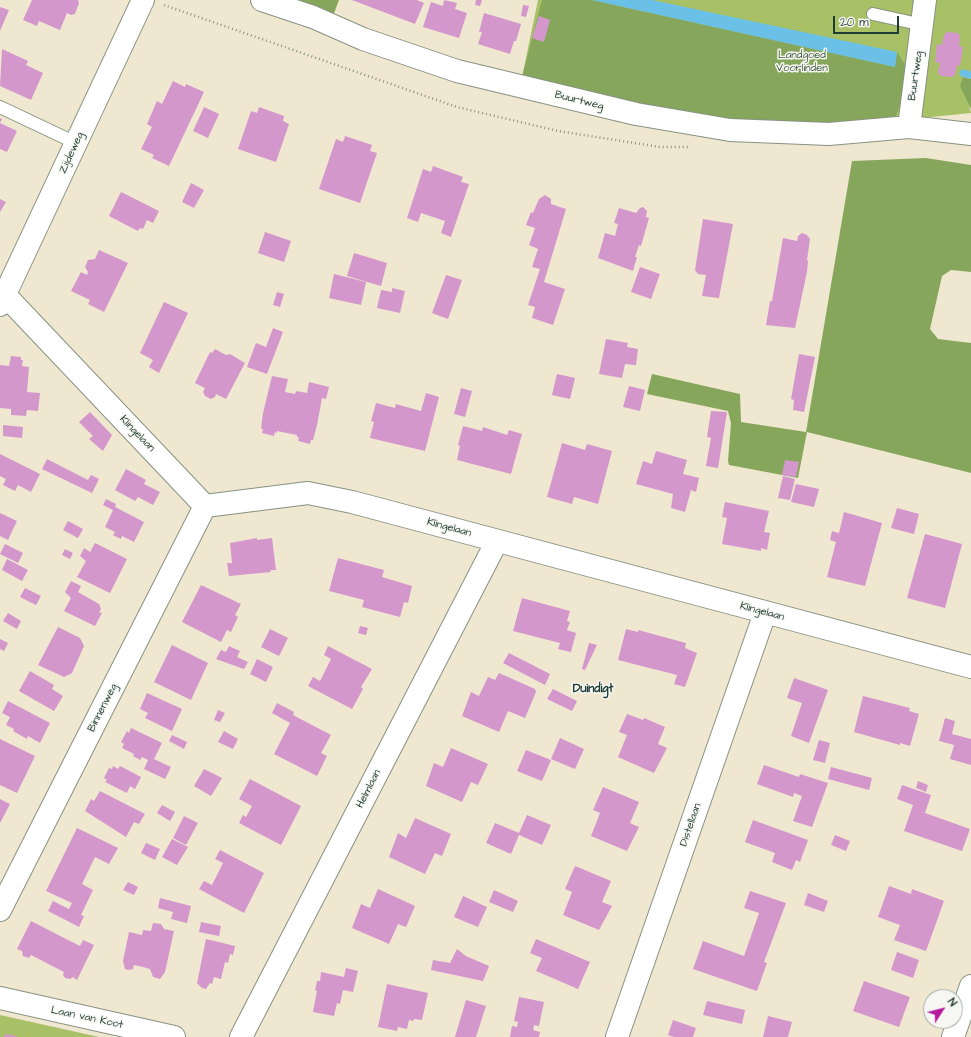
<!DOCTYPE html>
<html>
<head>
<meta charset="utf-8">
<style>
	body { margin:0 }
	#map { position:relative; width:971px; height:1037px; overflow:hidden; background:#f0e7d1; font-family:"Architects Daughter",sans-serif }
	canvas { display:block }
	.north { position:absolute; left:923px; top:989px; width:40px; height:40px; box-sizing:border-box; background:#f6f6f2; border:1px solid #a0aca6; border-radius:50%; rotate:54deg; font-size:11px; font-weight:700; line-height:16px; text-align:center; color:#1f3d34 }
	.north::after { content:''; display:block; margin:auto; width:14px; height:18px; background:#b5179e; clip-path:polygon(50% 0,100% 100%,50% 72%,0 100%) }
	.scale { position:absolute; left:833px; top:16px; width:66px; height:18px; box-sizing:border-box; border:2px solid #1f3d34; border-top:0; padding-left:5px; font-size:12px; line-height:14px; white-space:nowrap; color:#1f3d34; -webkit-text-stroke:3px #f6f6f2; paint-order:stroke }
</style>
</head>
<body>
<div id="map">
<canvas width="971" height="1037"></canvas>
<div class="north">N</div>
<div class="scale">20 m</div>
</div>
<script>
const ctx = document.querySelector('canvas').getContext('2d');
ctx.lineJoin = 'round';
function paint(path, color) { ctx.fillStyle = color; ctx.fill(path, 'evenodd'); }
const shape = rows => new Path2D(rows.map(r => 'M' + r).join(''));
function stroke(path, color, width, dash) { ctx.strokeStyle = color; ctx.lineWidth = width; ctx.lineCap = dash ? 'butt' : 'round'; ctx.setLineDash(dash || []); ctx.stroke(path); }
function drawText(font, color, halo, rows, align = 'center') {
  ctx.font = font + ' "Architects Daughter",sans-serif'; ctx.lineWidth = 3; ctx.setLineDash([]); ctx.textBaseline = 'middle'; ctx.strokeStyle = halo; ctx.fillStyle = color; for (const [text, x, y, turn = 0] of rows) {
    ctx.save(); ctx.translate(x, y); ctx.rotate((+turn || 0) * Math.PI / 180); ctx.textAlign = isNaN(turn) ? turn : align; if (halo) ctx.strokeText(text, 0, 0); ctx.fillText(text, 0, 0); ctx.restore();
  }
}
paint(shape([
	[538,0,971,0,971,79,963,77,971,113,892,121,522,77],
	[0,1015,99,1037,0,1037]
]), '#a8c166');
paint(shape([
	[290,0,339,0,333,16],
	[542,0,592,0,895,67,897,52,906,66,902,99,895,119,792,125,695,117,522,77],
	[963,77,971,79,971,109,960,86],
	[926,158,971,165,971,272,951,270,942,276,930,329,938,339,971,343,971,473,807,432,798,478,729,465,728,461,731,423,728,411,647,394,652,374,740,394,741,422,806,432,852,161]
]), '#86a75b');
paint(shape([
	[592,0,652,0,897,52,895,67]
]), '#6ac0e7');
stroke(shape([
	[963,73,971,75]
]), '#6ac0e7', 7);
paint(shape([
	[32,0,78,0,79,3,75,14,71,15,67,13,60,30,39,21,37,26,23,20],
	[352,0,417,0,424,3,415,24],
	[444,0,457,3,455,9,467,13,459,38,423,27,431,2,443,6],
	[476,0,482,0,480,6,475,5],
	[523,5,529,6,526,17,521,16],
	[0,7,9,10,0,31],
	[484,13,521,24,516,41,514,41,510,54,478,44,482,32,479,32],
	[539,16,550,20,544,42,532,38],
	[947,32,958,33,960,37,959,46,963,47,960,66,957,65,955,75,952,77,941,76,938,73,940,63,935,62,937,44,942,45,944,35],
	[2,49,28,61,26,65,43,73,31,100,0,86],
	[173,81,185,87,186,84,204,92,169,166,152,158,154,155,141,149,152,127,147,124,157,101,162,104],
	[204,107,219,114,208,138,193,131],
	[259,107,284,116,283,121,289,124,276,162,238,149,251,111,257,113],
	[0,118,2,119,0,123,17,131,7,152,0,149],
	[345,136,372,145,370,151,377,153,360,203,319,189,336,139,343,142],
	[433,166,463,177,461,182,469,184,451,237,441,233,445,221,421,213,418,222,407,218,423,169,431,172],
	[191,183,204,190,194,208,182,202],
	[121,192,159,211,153,223,147,220,143,229,140,228,138,231,109,216],
	[545,195,551,199,551,204,566,209,544,282,565,289,553,325,532,318,535,307,528,305,540,269,532,267,538,249,529,245,535,228,526,225,531,212,533,213,539,199],
	[0,199,6,202,0,212],
	[643,207,647,211,646,217,649,218,641,246,639,245,635,257,637,257,633,271,598,258,605,233,615,236,618,224,614,223,619,208,636,213,640,208],
	[703,219,733,224,719,298,702,296,706,275,698,274,695,270],
	[265,232,291,241,284,262,258,253],
	[802,233,807,235,810,239,807,260,808,261,807,272,795,328,766,325,770,301,772,301,783,238,797,241,798,236],
	[99,250,128,263,104,312,88,304,90,300,71,291,81,272,87,275,88,272,85,267,88,260,95,259],
	[354,253,387,263,381,286,347,276],
	[640,267,660,274,651,299,631,292],
	[334,274,366,282,361,305,329,298],
	[446,275,462,280,448,319,432,313],
	[392,288,405,291,400,313,377,308,381,290,392,292],
	[277,292,284,294,280,307,273,305],
	[164,302,188,313,159,373,149,367,153,360,140,353],
	[273,328,283,332,267,374,247,367,256,343,266,347],
	[606,339,628,343,627,347,638,349,636,365,625,364,622,378,599,374],
	[215,349,226,355,230,354,245,363,226,399,216,394,215,397,211,399,205,396,203,392,205,388,195,383,210,352,212,353],
	[799,354,815,357,804,412,793,410,794,400,791,399],
	[11,356,21,357,21,360,23,360,22,366,29,367,27,392,40,393,38,411,27,410,26,416,11,415,11,409,0,408,0,365,9,366],
	[557,374,575,378,570,399,552,395],
	[272,376,288,379,285,392,295,394,296,391,307,393,309,382,329,387,326,399,322,398,317,425,313,440,311,440,310,444,298,441,299,437,297,437,297,435,277,431,277,433,275,432,274,436,262,433,263,429,261,429,263,413],
	[629,386,645,390,640,411,623,407],
	[461,388,472,391,465,417,454,414],
	[426,393,439,397,425,451,370,438,374,422,371,421,376,403,395,408,396,404,421,411],
	[711,411,727,412,718,468,706,466,711,438,707,437],
	[90,412,112,435,103,451,89,439,93,436,79,422],
	[3,425,23,427,22,438,3,436],
	[463,426,482,431,483,427,507,435,509,430,522,434,511,474,457,460,460,446,458,445],
	[562,443,585,450,587,444,612,451,598,504,574,497,572,504,547,497],
	[656,451,687,460,683,474,699,478,696,492,691,490,685,512,671,508,673,494,636,484,643,461,652,464],
	[0,454,40,474,31,492,18,485,15,491,3,485,6,479,0,476],
	[47,459,88,480,91,475,99,479,92,493,42,469],
	[785,460,799,462,796,477,782,475],
	[126,469,146,480,144,484,160,492,153,505,138,497,135,501,115,490],
	[783,476,795,479,790,500,778,498],
	[796,484,819,489,814,507,791,502],
	[106,499,116,504,115,507,144,522,134,542,122,536,121,539,113,535,115,532,105,527,113,510,103,505],
	[725,502,769,511,764,532,770,533,767,550,761,548,761,551,722,544,727,518,722,517],
	[897,508,919,514,914,534,891,528],
	[844,512,882,523,865,586,827,577,836,542,830,540,832,531,839,533],
	[0,513,17,521,8,540,0,536],
	[68,521,83,529,78,538,63,530],
	[925,534,962,544,945,608,907,598],
	[257,538,257,540,272,538,276,570,270,570,271,572,229,576,227,563,232,563,230,543],
	[95,543,127,559,110,593,77,577,86,561,80,556,84,548,90,552],
	[5,544,23,553,18,563,0,554],
	[65,549,73,553,70,559,62,555],
	[338,558,384,570,382,577,412,586,408,603,404,602,400,617,362,607,364,600,329,591],
	[7,559,28,570,22,581,2,570],
	[71,581,81,586,78,592,99,604,101,609,99,612,102,613,95,626,64,611,71,598,65,592],
	[201,585,241,604,235,615,238,617,231,632,227,630,221,642,182,622],
	[25,588,41,596,36,605,20,597],
	[522,598,570,611,567,621,570,622,567,630,576,633,571,652,558,649,560,643,513,631],
	[8,613,21,621,17,629,3,621],
	[360,626,368,628,366,635,358,633],
	[58,627,80,638,84,646,72,673,64,677,38,665],
	[270,629,288,638,279,656,261,647],
	[626,629,638,632,638,630,686,643,685,648,697,653,685,687,674,684,677,675,618,660],
	[0,639,8,643,4,651,0,649],
	[589,643,597,645,585,670,582,669],
	[172,645,208,663,191,700,154,682],
	[229,646,240,651,237,657,248,662,244,669,216,659,221,650,226,652],
	[328,646,372,669,361,687,363,689,352,709,308,686,313,677,320,681,331,659,324,655],
	[509,653,550,674,545,685,503,663],
	[257,659,273,667,266,682,250,674],
	[30,671,54,685,52,689,63,696,54,711,19,691],
	[499,673,535,689,536,692,525,718,508,711,499,732,462,716,471,692,479,696,488,677,495,680],
	[794,678,828,690,809,743,791,736,802,703,787,698],
	[553,689,577,701,572,711,547,699],
	[147,693,182,709,172,731,145,718,148,713,140,709],
	[863,696,910,708,909,711,919,714,910,746,900,743,900,745,854,732],
	[8,701,50,723,40,743,28,736,27,739,13,731,14,729,6,725,10,717,2,713],
	[277,703,294,712,293,715,331,735,321,753,327,756,317,776,274,754,290,723,272,713],
	[218,710,225,713,220,722,214,720],
	[627,714,643,720,644,718,665,727,658,744,667,748,654,773,618,757,627,735,619,732],
	[945,718,955,721,952,734,971,739,971,765,950,759,954,745,939,741],
	[131,728,162,743,154,759,171,767,165,779,144,769,148,760,142,757,140,760,133,756,134,754,122,748,124,744,121,742,127,731,129,733],
	[224,731,238,739,233,749,218,742],
	[172,735,187,742,184,749,169,741],
	[560,738,584,749,575,769,551,759],
	[0,739,35,756,17,793,0,785],
	[819,740,830,743,825,763,813,760],
	[451,748,488,764,478,785,471,782,462,802,426,786,434,763,443,767],
	[526,750,551,760,542,781,517,771],
	[764,765,799,777,800,774,828,783,812,827,793,821,802,796,794,793,793,797,757,784],
	[113,766,118,769,120,766,141,777,135,789,130,786,127,793,105,782,107,780,104,778,109,768,112,769],
	[831,767,872,778,869,790,828,779],
	[204,769,222,778,211,796,194,786],
	[250,779,301,806,281,845,239,823,243,815,246,817,252,806,239,799],
	[918,781,928,785,926,792,916,788],
	[902,785,931,795,925,813,970,829,962,851,904,831,913,805,897,799],
	[603,787,639,802,630,823,639,827,627,851,591,836,600,813,593,810],
	[100,791,145,814,139,824,134,822,126,837,85,811,91,799,94,801],
	[0,799,10,804,0,823],
	[162,805,175,812,170,821,157,813],
	[527,815,551,825,542,845,519,835,511,854,486,843,495,823,519,833],
	[184,816,198,823,186,845,173,838],
	[415,818,451,834,442,856,435,853,425,874,389,857,398,833,406,838],
	[753,820,808,840,800,862,796,860,792,870,772,862,775,853,745,842],
	[77,828,118,848,109,864,95,857,82,884,93,890,81,915,84,916,79,927,48,911,53,901,69,909,72,903,46,891],
	[835,835,850,841,846,851,831,845],
	[172,839,188,847,177,865,162,857],
	[146,843,160,849,155,860,141,853],
	[220,850,264,873,244,913,199,889,204,881,212,885,223,863,215,859],
	[575,866,611,881,602,902,612,906,599,930,563,915,572,892,565,889],
	[128,882,138,887,134,895,123,890],
	[889,886,911,894,912,889,944,901,926,951,894,940,900,925,878,917],
	[378,889,415,906,406,927,398,924,389,944,352,928,361,904,370,908],
	[494,890,518,901,513,912,489,902],
	[750,891,786,903,764,962,767,963,757,991,693,969,703,941,744,956,759,913,744,908],
	[808,893,828,901,824,912,804,905],
	[463,896,487,907,478,927,454,917],
	[160,898,191,906,187,923,171,919,173,912,158,908],
	[31,921,80,946,83,940,94,945,77,980,73,977,70,979,65,978,63,975,64,972,31,955,29,958,23,956,22,951,17,949],
	[201,922,221,926,219,936,199,932],
	[153,923,161,924,164,929,174,931,165,972,160,979,153,977,150,969,143,967,134,965,133,969,128,970,125,969,123,961,129,932,142,935,143,930,151,931],
	[206,939,235,946,233,955,230,954,228,963,225,962,221,979,214,977,212,984,210,983,206,989,202,988,197,983],
	[536,939,590,962,578,989,536,971,542,958,530,953],
	[457,949,466,956,489,966,483,981,431,970,433,960,450,963],
	[897,952,919,960,913,978,891,970],
	[346,968,358,971,353,992,343,990,340,1004,337,1003,334,1016,313,1012,317,991,315,990,317,981,320,981,321,972,344,977],
	[864,981,910,997,899,1027,853,1011],
	[387,984,428,993,422,1020,414,1019,413,1021,409,1020,407,1029,398,1027,397,1031,378,1027],
	[519,997,544,1002,539,1026,534,1025,533,1030,540,1032,539,1037,510,1037,512,1026,517,1027,518,1022,514,1021],
	[466,1000,486,1006,476,1037,455,1037],
	[707,1001,745,1010,742,1024,703,1015],
	[768,1016,792,1022,788,1037,763,1037],
	[673,1020,696,1028,693,1037,674,1037,668,1035],
	[5,1034,17,1036,17,1037,4,1037]
]), '#d497cc');
const service = shape([
	[873,14,923,25],
	[0,107,76,143]
]);
const minor = shape([
	[262,0,313,17,363,39,457,71,636,114,730,130,829,134,909,127,971,134],
	[909,127,925,0],
	[5,295,205,506,308,493,352,502,971,667],
	[0,305,143,0],
	[0,910,205,506],
	[0,998,174,1037],
	[241,1037,497,541],
	[617,1037,765,613],
	[953,1037,971,986]
]);
stroke(service, '#889282', 14);
stroke(minor, '#889282', 24);
stroke(shape([
	[164,5,457,107,558,131,660,147,688,147]
]), '#889282', 2.5, [1, 3]);
stroke(service, '#fff', 12);
stroke(minor, '#fff', 22);
drawText('11px', '#415e40', '#f6f6f2', [
	["Landgoed",802,56],
	["Voorlinden",802,69]
]);
drawText('11px', '#1f3d34', '#f6f6f2', [
	["Buurtweg",916,76,-82],
	["Buurtweg",579,101,14],
	["Zijdeweg",72,153,-65],
	["Klingelaan",137,434,46],
	["Klingelaan",449,528,15],
	["Klingelaan",762,612,15],
	["Binnenweg",103,708,-63],
	["Helmlaan",369,789,-63],
	["Distellaan",691,825,-71],
	["Laan van Koot",87,1018,12]
]);
drawText('bold 12px', '#1f3d34', '#f6f6f2', [
	["Duindigt",593,689]
]);
</script>
</body>
</html>
